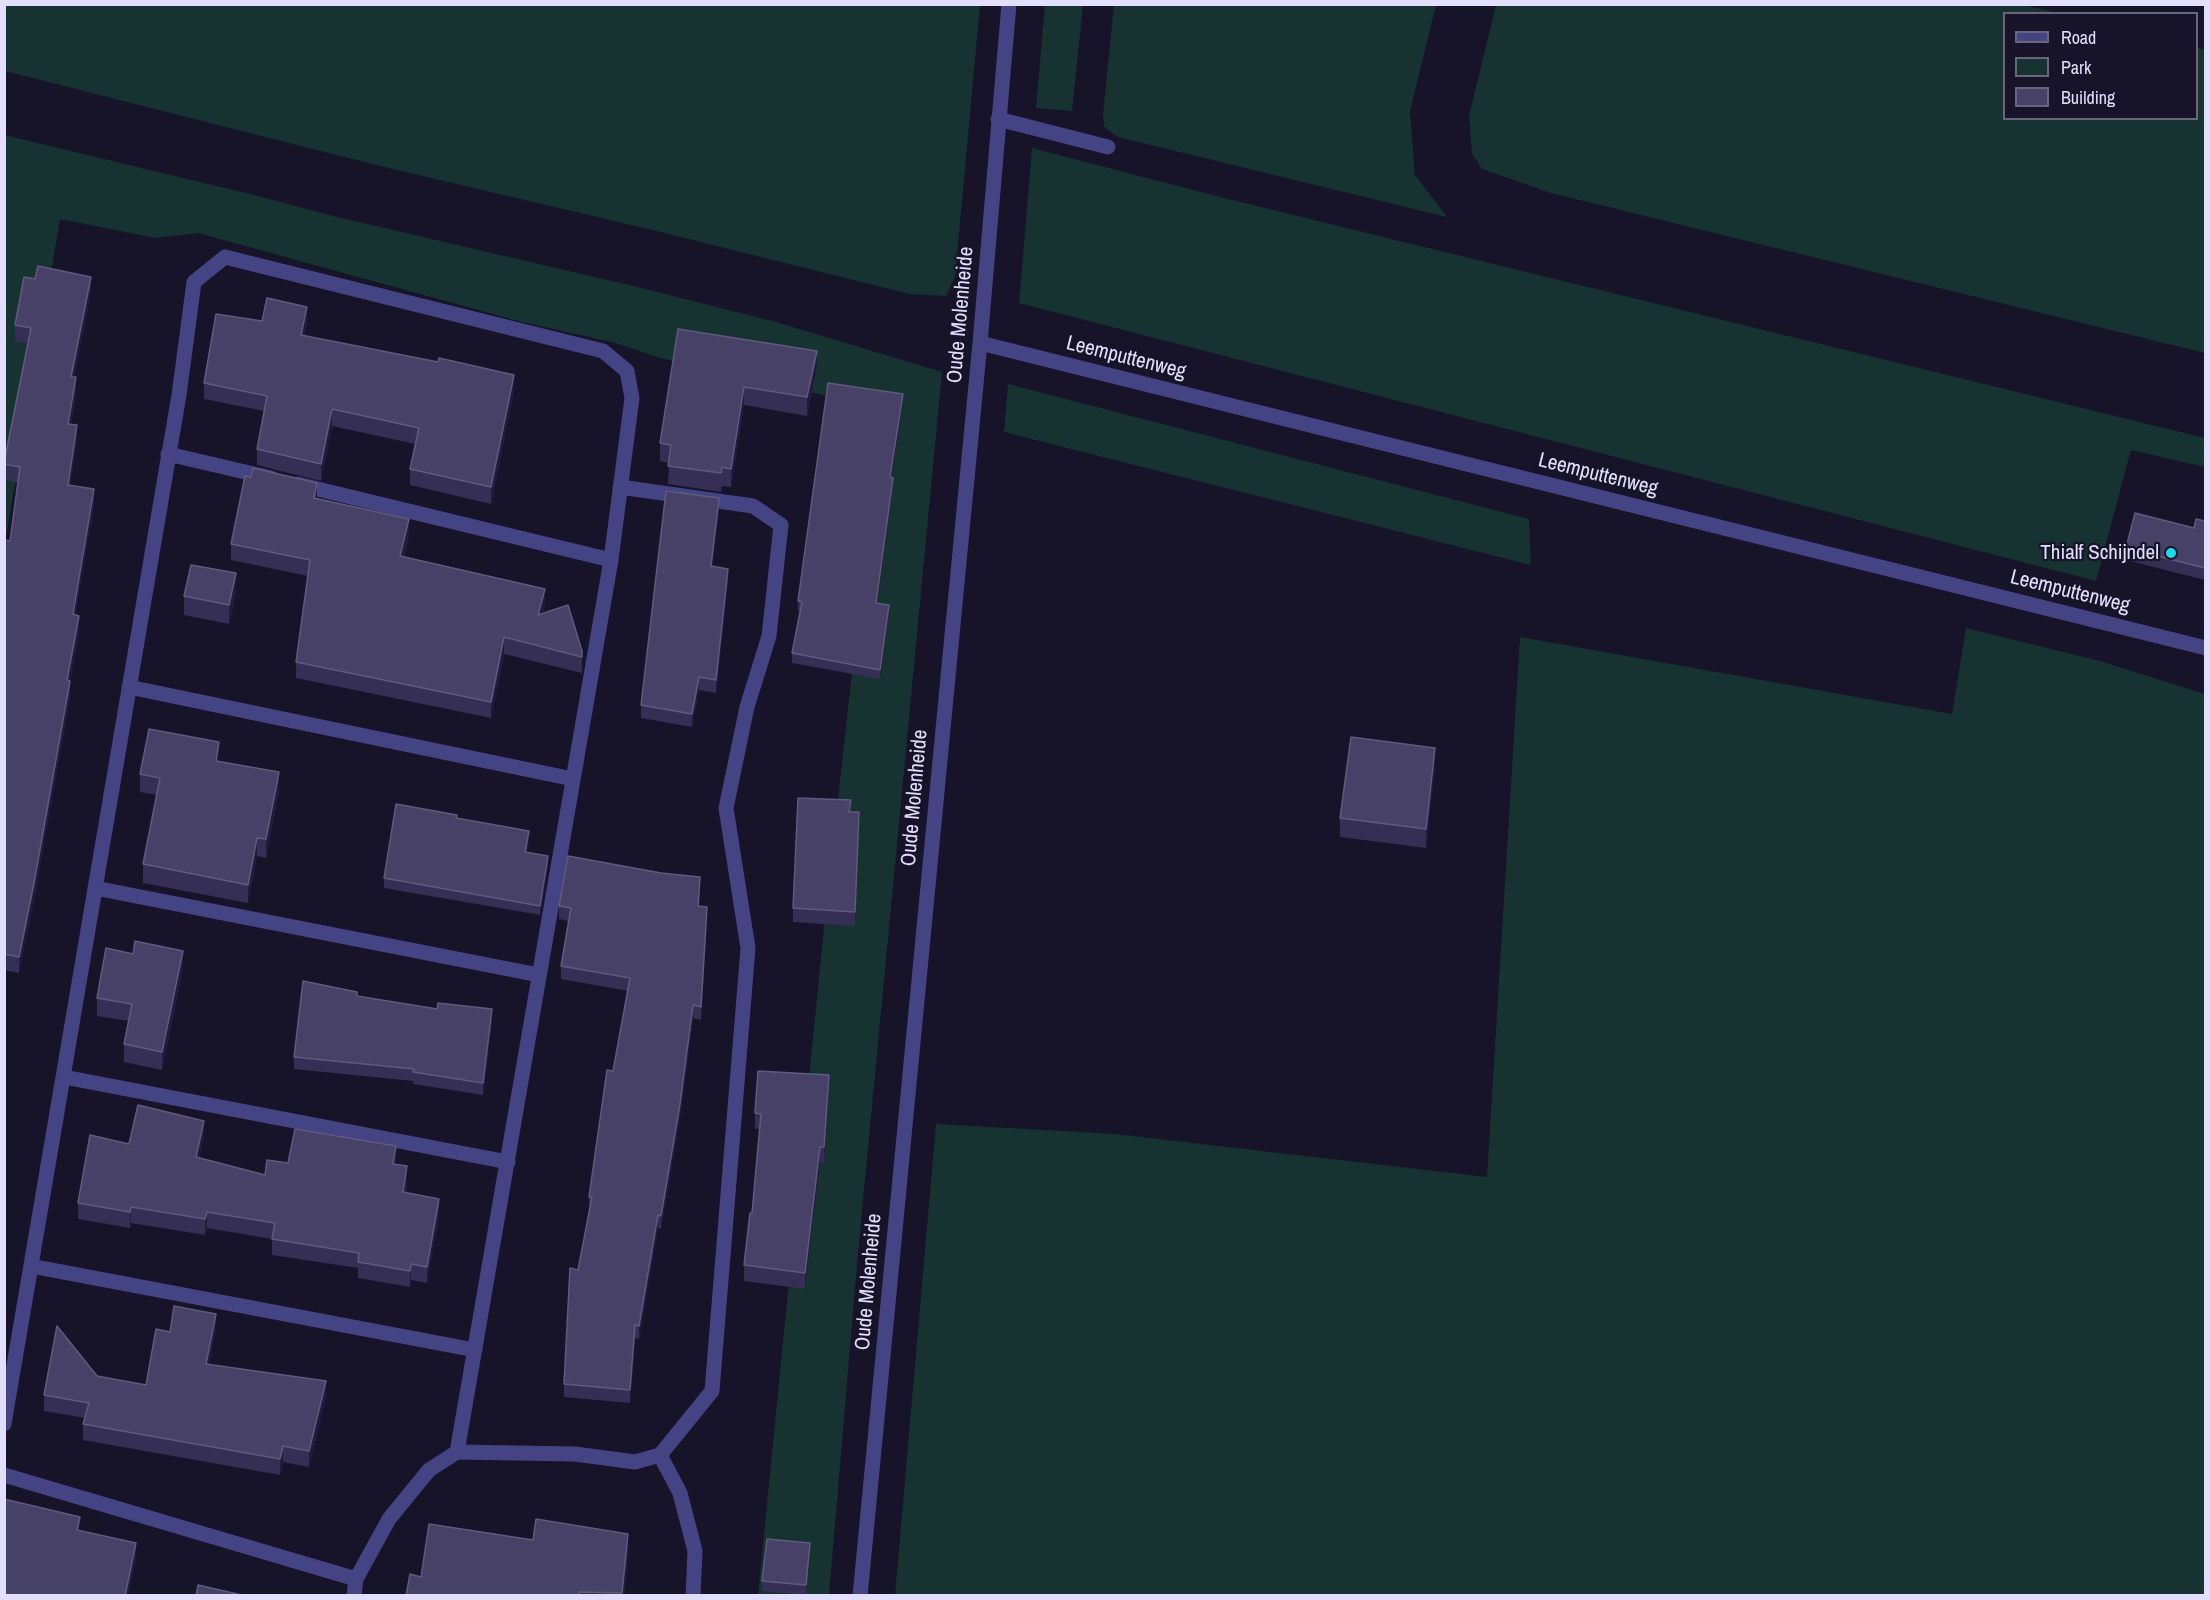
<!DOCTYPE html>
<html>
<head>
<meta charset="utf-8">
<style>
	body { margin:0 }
	#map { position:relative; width:2210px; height:1600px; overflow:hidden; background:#171329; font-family:"Archivo Narrow",sans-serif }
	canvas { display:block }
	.frame { position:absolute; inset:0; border:6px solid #e1dffc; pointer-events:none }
	.legend { position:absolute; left:2003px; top:12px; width:195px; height:108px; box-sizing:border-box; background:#171329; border:2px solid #68657d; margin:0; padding:8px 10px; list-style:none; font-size:18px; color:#e1dffc }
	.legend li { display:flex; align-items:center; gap:12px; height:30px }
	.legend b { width:30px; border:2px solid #68657d }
</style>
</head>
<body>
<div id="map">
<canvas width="2210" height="1600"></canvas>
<div class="frame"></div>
<ul class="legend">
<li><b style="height:8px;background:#444383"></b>Road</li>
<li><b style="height:16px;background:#173331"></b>Park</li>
<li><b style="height:16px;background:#474167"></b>Building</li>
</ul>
</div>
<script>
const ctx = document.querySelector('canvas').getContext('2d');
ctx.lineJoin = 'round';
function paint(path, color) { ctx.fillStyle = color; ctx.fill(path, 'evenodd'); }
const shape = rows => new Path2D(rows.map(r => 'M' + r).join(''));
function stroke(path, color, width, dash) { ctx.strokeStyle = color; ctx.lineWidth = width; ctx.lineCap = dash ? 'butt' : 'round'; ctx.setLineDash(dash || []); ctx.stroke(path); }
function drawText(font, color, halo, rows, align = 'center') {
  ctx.font = font + ' "Archivo Narrow",sans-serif'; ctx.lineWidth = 4.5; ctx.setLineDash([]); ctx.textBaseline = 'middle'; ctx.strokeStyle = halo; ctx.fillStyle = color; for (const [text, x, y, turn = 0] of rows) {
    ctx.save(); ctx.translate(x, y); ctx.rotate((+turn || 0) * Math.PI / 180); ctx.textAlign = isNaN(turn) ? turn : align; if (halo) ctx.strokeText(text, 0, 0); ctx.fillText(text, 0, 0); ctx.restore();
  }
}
paint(shape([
	[5,4,980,5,955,277,946,296,910,294,644,228,376,165,5,71],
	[1045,5,1083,5,1072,111,1036,108],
	[1114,5,1436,5,1410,111,1415,175,1447,217,1118,137,1109,131,1104,126,1103,114],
	[2023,5,2059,13,2004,14,2004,118,2196,118,2197,47,2205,50,2205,353,1551,193,1482,169,1472,154,1469,116,1496,5],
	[4,135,250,194,329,215,633,286,776,322,942,372,858,1253,829,1595,758,1595,824,927,881,408,660,358,616,343,522,322,198,233,155,238,60,219,5,543],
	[1032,148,1220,197,2205,438,2205,467,2131,450,2096,581,1019,303],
	[1008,384,1529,519,1531,565,1004,432],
	[1966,628,2100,661,2205,694,2204,1595,895,1595,936,1124,1115,1134,1487,1177,1520,637,1952,714]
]), '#173331');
stroke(shape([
	[998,119,1108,147],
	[168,454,271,478],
	[297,484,611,560],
	[129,687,573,779],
	[95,888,539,975],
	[64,1077,508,1162],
	[31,1266,475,1350],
	[4,1424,179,395,194,282,225,257,603,351,627,371,632,398,611,560,457,1452],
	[660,1455,680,1493,695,1551,693,1596],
	[4,1475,356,1579],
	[354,1596,356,1579,389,1519,429,1470,457,1452,575,1454,635,1462,660,1455,712,1391,748,948,726,808,747,707,769,636,781,525,753,506,620,487]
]), '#444383', 15);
stroke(shape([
	[980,343,2206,648],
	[860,1596,980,343,1009,4]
]), '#444383', 15);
paint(shape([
	[91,293,74,377,76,393,71,424,77,441,70,485,94,505,75,615,79,632,70,681,70,697,34,899,19,973,4,970,4,540,10,541,18,483,4,480,4,463,28,344,15,341,15,325],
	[262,321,307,323,304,336,514,391,491,504,410,485,410,469,415,444,332,426,321,481,257,465,257,449,264,411,204,399,204,383],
	[678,329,817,369,807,416,744,405,731,487,722,486,721,492,668,484,669,463,660,461,660,443],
	[903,404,891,477,893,487,877,603,889,615,880,679,792,663,792,653,800,611,798,611,798,601],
	[317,499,409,535,404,557,545,605,543,613,582,651,582,673,504,654,491,718,296,678,296,662,308,576,231,560,231,544],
	[719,511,712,567,728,582,716,693,699,690,692,727,641,718,641,705],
	[2205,521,2205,580,2126,560,2126,548,2194,528],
	[236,592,229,624,184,615,184,596],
	[219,762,279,791,266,858,257,856,248,903,143,883,143,864,157,795,140,792,140,774],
	[1435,767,1426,848,1340,837,1340,818],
	[851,812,859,826,855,926,793,922,793,908],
	[457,818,529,840,527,852,548,865,540,915,384,888,384,878],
	[700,890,699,906,707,920,701,1020,693,1018,680,1117,661,1229,658,1228,639,1339,635,1338,630,1403,564,1397,564,1384,578,1270,590,1210,589,1210,589,1197,628,991,561,979,561,966,568,921,559,919,559,906],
	[183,969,162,1070,124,1062,124,1044,129,1021,97,1016,97,998],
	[357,997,492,1021,483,1095,413,1084,413,1081,294,1069,294,1057],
	[829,1091,824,1163,820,1163,805,1289,744,1281,744,1265,752,1213,760,1129,755,1129,755,1113],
	[204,1137,199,1158,265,1175,288,1163,396,1162,396,1164,407,1182,406,1193,439,1215,427,1283,411,1280,410,1287,358,1278,358,1268,272,1255,272,1239,207,1228,205,1235,131,1223,130,1228,78,1219,78,1203,129,1144],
	[216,1330,209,1364,326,1397,309,1467,283,1462,280,1475,83,1440,83,1424,85,1418,44,1411,44,1395,97,1376,146,1385,170,1332],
	[533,1540,628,1552,624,1596,406,1596,421,1577],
	[810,1552,806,1595,762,1591,762,1581]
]), '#352e55');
paint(shape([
	[91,277,91,293,71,393,71,377],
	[307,307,307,323,301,352,301,335],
	[817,351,817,369,807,416,807,397],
	[514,375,514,391,491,504,491,487],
	[76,377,76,393,68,440,68,424],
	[744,387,744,405,731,487,731,469],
	[903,394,903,404,890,487,890,477],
	[332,409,332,426,321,481,321,464],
	[77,425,77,441,68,501,68,485],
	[893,478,893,487,876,613,876,603],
	[317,483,317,500,314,498],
	[94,489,94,505,73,630,73,614],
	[719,498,719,511,711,579,711,566],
	[409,519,409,535,400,572,400,556],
	[728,569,728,582,716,693,716,680],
	[236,573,236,592,229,624,229,605],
	[545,589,545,605,538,631,538,615],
	[889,605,889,615,880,679,880,670],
	[79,616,79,632,70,681,70,697,34,899,19,973,19,957,67,680],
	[504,637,504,654,491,718,491,702],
	[699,677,699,690,692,727,692,714],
	[219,742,219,761,216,780,216,761],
	[1435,748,1435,767,1426,848,1426,829],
	[279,772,279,791,266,858,266,839],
	[859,812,859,826,855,926,855,912],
	[529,831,529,840,525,861,525,852],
	[257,838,257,856,248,903,248,885],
	[548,856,548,865,540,915,540,906],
	[700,877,700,890,698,919,698,906],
	[707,907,707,920,701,1020,701,1007],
	[183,951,183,969,162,1070,162,1052],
	[693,1005,693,1018,680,1117,661,1229,661,1216],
	[492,1009,492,1021,483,1095,483,1083],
	[829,1075,829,1091,824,1163,824,1147],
	[204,1121,204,1137,196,1173,196,1157],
	[396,1146,396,1162,393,1180,393,1164],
	[820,1147,820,1163,805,1289,805,1273],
	[407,1166,407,1182,403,1208,403,1192],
	[439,1199,439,1215,427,1283,427,1267],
	[131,1207,131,1223,130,1228,130,1212],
	[207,1212,207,1228,205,1235,205,1219],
	[658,1215,658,1228,639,1339,639,1326],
	[411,1264,411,1280,410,1287,410,1271],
	[216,1314,216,1330,206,1380,206,1364],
	[635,1325,635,1338,630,1403,630,1390],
	[326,1381,326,1397,309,1467,309,1451],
	[283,1446,283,1462,280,1475,280,1459],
	[80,1517,80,1534,77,1530],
	[628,1534,628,1552,624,1596,622,1596],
	[136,1543,136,1560,128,1596,125,1596],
	[810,1543,810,1552,806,1595,806,1585]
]), '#211b3c');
const building = shape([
	[38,266,91,277,71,377,76,377,68,424,77,425,68,485,94,489,73,614,79,616,67,680,70,681,34,883,19,957,4,954,4,540,10,541,20,467,4,464,4,463,31,328,15,325,24,277,35,279,38,266],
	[267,298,307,307,301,335,438,362,439,358,514,375,491,487,410,469,419,428,332,409,321,464,257,449,267,396,204,383,216,314,262,321,267,298],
	[678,329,817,351,807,397,744,387,731,469,722,467,721,473,668,466,671,445,660,443,678,329],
	[828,383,903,394,890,477,893,478,876,603,889,605,880,670,792,653,802,602,798,601,828,383],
	[253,468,317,483,314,498,409,519,400,556,545,589,538,615,568,605,582,651,582,657,504,637,491,702,296,662,310,560,231,544,245,476,251,477,253,468],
	[666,491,719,498,711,566,728,569,716,680,699,677,692,714,641,705,666,491],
	[2135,513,2194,528,2196,519,2205,521,2205,568,2126,548,2135,513],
	[191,565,236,573,229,605,184,596,191,565],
	[149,729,219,742,216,761,279,772,266,839,257,838,248,885,143,864,160,778,140,774,149,729],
	[1351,737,1435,748,1426,829,1340,818,1351,737],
	[798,798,851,800,849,812,859,812,855,912,793,908,798,798],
	[396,804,457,815,456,818,529,831,525,852,548,856,540,906,384,878,396,804],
	[568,856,661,873,700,877,698,906,707,907,701,1007,693,1005,680,1104,661,1216,658,1215,639,1326,635,1325,630,1390,564,1384,570,1268,578,1270,592,1197,589,1197,607,1070,613,1071,630,978,561,966,571,908,559,906,568,856],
	[135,941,183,951,162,1052,124,1044,132,1004,97,998,106,948,133,954,135,941],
	[303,981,357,992,357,996,437,1009,438,1003,492,1009,483,1083,413,1072,414,1069,294,1057,303,981],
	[758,1071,829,1075,824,1147,820,1147,805,1273,744,1265,750,1213,752,1213,761,1114,755,1113,758,1071],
	[138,1105,204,1121,196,1157,265,1175,267,1160,288,1163,295,1129,396,1146,393,1164,407,1166,403,1192,439,1199,427,1267,411,1264,410,1271,358,1262,359,1253,272,1239,275,1223,207,1212,205,1219,131,1207,130,1212,78,1203,90,1135,129,1144,138,1105],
	[174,1306,216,1314,206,1364,326,1381,309,1451,283,1446,280,1459,83,1424,89,1403,44,1395,57,1326,97,1376,146,1385,156,1329,170,1332,174,1306],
	[4,1499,80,1517,77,1530,136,1543,125,1596,4,1596,4,1499],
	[536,1519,628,1534,622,1593,579,1592,579,1596,406,1596,410,1574,421,1577,429,1524,533,1540,536,1519],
	[767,1539,810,1543,806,1585,762,1581,767,1539],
	[198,1585,246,1596,196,1596,198,1585]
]);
paint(building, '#474167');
stroke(building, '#605a7e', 1.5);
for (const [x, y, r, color] of [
	[2171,553,6,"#1edae9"]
]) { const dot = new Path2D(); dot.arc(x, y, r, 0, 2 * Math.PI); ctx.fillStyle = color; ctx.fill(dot); stroke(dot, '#171329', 2); }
drawText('21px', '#e1dffc', '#171329', [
	["Oude Molenheide",961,315,-85],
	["Leemputtenweg",1126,358,14],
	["Leemputtenweg",1598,475,14],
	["Leemputtenweg",2070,592,14],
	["Oude Molenheide",915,798,-85],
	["Oude Molenheide",869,1282,-85]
]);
drawText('21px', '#e1dffc', '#171329', [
	["Thialf Schijndel",2159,553]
], 'right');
</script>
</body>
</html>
